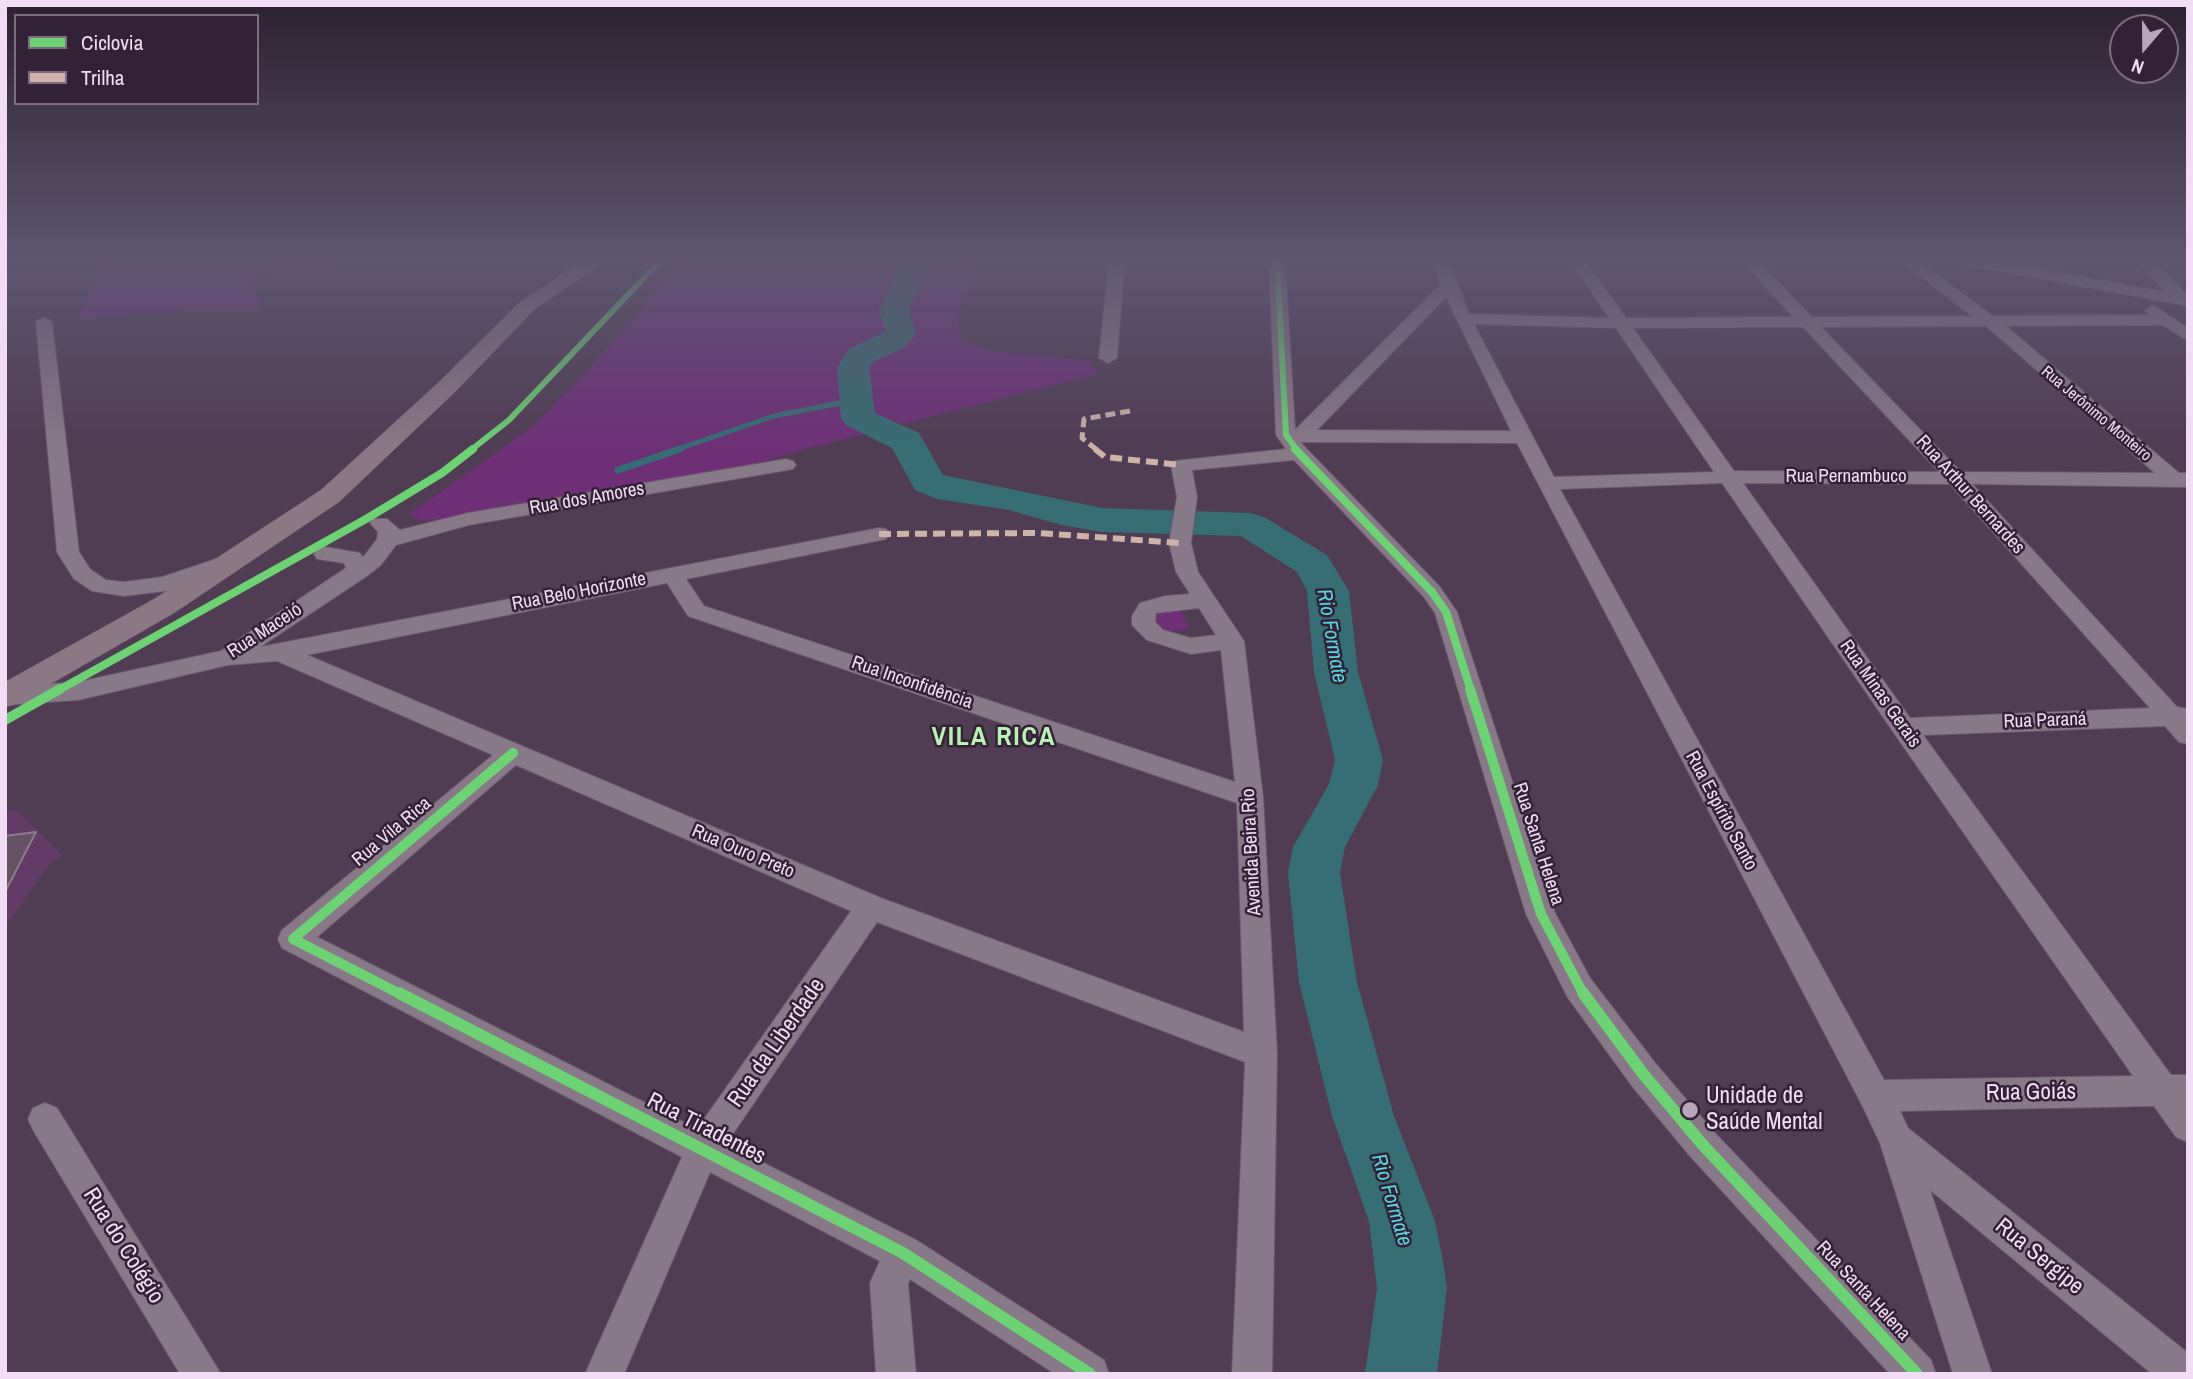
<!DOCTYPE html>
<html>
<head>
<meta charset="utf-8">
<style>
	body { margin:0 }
	#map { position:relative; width:2193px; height:1379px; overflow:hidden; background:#503c53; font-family:"Archivo Narrow",sans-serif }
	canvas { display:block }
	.frame { position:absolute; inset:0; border:7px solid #f3dcf5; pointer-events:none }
	.legend { position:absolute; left:14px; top:14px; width:245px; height:91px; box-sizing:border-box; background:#332235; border:2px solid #806c82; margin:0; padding:9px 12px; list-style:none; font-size:21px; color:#f3dcf5 }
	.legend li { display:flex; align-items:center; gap:14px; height:35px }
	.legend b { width:35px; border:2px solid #806c82 }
	.north { position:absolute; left:2109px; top:14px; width:70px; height:70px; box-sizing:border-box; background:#332235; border:2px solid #806c82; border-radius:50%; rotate:200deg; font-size:19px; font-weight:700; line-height:28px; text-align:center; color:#f3dcf5 }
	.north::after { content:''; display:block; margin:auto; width:24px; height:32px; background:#baa4bc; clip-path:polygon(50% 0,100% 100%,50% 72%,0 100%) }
</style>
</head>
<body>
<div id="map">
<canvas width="2193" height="1379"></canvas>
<div class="frame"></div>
<ul class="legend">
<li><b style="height:9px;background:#6cd273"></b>Ciclovia</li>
<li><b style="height:9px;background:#ceb3a9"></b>Trilha</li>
</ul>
<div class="north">N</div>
</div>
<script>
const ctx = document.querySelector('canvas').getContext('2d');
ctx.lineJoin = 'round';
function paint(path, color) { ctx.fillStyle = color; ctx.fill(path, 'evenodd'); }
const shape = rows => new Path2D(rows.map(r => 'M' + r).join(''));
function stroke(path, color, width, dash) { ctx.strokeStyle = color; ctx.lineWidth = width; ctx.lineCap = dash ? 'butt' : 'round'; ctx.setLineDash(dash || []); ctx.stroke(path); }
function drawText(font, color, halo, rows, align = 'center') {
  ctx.font = font + ' "Archivo Narrow",sans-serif'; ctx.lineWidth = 5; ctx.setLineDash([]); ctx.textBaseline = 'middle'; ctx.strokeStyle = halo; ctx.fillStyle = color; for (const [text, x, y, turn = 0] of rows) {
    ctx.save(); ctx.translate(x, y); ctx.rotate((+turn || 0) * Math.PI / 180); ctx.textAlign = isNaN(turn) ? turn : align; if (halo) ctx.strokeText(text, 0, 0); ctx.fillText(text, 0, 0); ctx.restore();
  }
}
paint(shape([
	[15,809,63,856,52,861,5,927,5,813]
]), '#623b67');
paint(shape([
	[113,259,341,259,328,269,298,266,254,277,248,284,263,301,257,310,180,310,79,319,100,265],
	[684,259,949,259,949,262,975,266,957,322,964,341,988,351,1090,361,1097,374,790,453,698,482,433,524,408,515,530,429,586,373],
	[1179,608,1190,628,1168,632,1157,627,1154,620,1158,612]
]), '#6e2f77');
stroke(shape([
	[675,450,774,416,855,400]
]), '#376d74', 5);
stroke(shape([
	[618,470,680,449]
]), '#376d74', 7);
paint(shape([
	[903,259,931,259,909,310,916,334,904,348,873,362,869,368,875,413,919,433,943,475,1102,508,1250,513,1264,517,1327,555,1349,591,1358,672,1383,760,1378,785,1345,847,1340,873,1357,982,1394,1116,1435,1221,1443,1261,1447,1288,1437,1374,1365,1374,1377,1288,1369,1221,1332,1116,1299,982,1288,873,1293,847,1329,784,1335,760,1314,672,1307,591,1297,572,1241,536,1102,532,1061,525,1009,510,937,499,915,490,892,448,846,425,841,418,837,368,849,349,885,331,879,310,903,259]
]), '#376d74');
const building = shape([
	[36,832,5,892,5,836,36,832]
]);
paint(building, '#645161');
stroke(building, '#8d7a8a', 2);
const minor = shape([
	[1109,259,1125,259,1117,358,1108,363,1099,358,1109,259],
	[1269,259,1285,259,1295,430,1441,284,1432,259,1448,259,1469,314,1609,318,1569,259,1584,259,1626,318,1793,317,1740,259,1756,259,1812,317,1972,316,1898,259,1915,259,1993,316,2149,315,2145,310,2153,305,2188,328,2188,341,2163,325,2006,326,2179,473,2188,473,2186,487,1972,484,2177,707,2188,709,2188,744,2179,742,2165,726,1923,735,2171,1075,2188,1075,2188,1142,2176,1137,2154,1106,1900,1111,1908,1128,2188,1353,2188,1374,2152,1374,1930,1190,1992,1374,1953,1374,1880,1143,1863,1107,1517,443,1300,442,1440,587,1457,612,1555,913,1590,978,1656,1064,1714,1132,1931,1360,1936,1374,1890,1374,1690,1156,1632,1086,1568,998,1526,914,1435,613,1424,597,1294,460,1192,470,1197,497,1191,543,1198,572,1244,641,1263,797,1277,1053,1272,1374,1232,1374,1245,1062,877,922,726,1144,916,1240,1104,1360,1109,1374,1055,1374,910,1279,908,1284,916,1374,876,1374,870,1283,880,1261,710,1172,624,1374,585,1374,682,1157,282,948,278,939,282,930,493,755,277,661,228,665,78,700,5,705,5,687,78,682,221,651,346,568,344,563,317,559,314,554,317,549,325,547,360,553,362,557,365,555,377,539,378,532,370,523,373,519,387,519,400,530,468,513,786,459,793,461,796,465,793,469,469,525,396,545,381,565,367,576,260,647,879,528,886,529,890,534,886,539,686,579,704,606,1235,782,1221,650,1191,654,1147,640,1132,625,1132,616,1140,603,1165,596,1190,594,1176,572,1169,543,1177,497,1171,465,1174,461,1286,449,1276,435,1269,259],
	[1446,297,1511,431,1317,430,1446,297],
	[1474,324,1616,328,1714,472,1554,477,1474,324],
	[1986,326,2155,473,1961,472,1821,327,1986,326],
	[1803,327,1939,472,1734,471,1633,328,1803,327],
	[1722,483,1894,733,2133,1076,1884,1080,1560,489,1722,483],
	[1743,483,1950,484,2150,708,1910,718,1743,483],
	[667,583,688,616,1237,803,1244,1032,881,898,307,655,667,583],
	[1199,608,1216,635,1191,638,1163,630,1155,622,1156,613,1199,608],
	[516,765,851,911,697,1129,317,937,516,765],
	[1953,259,1987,259,2165,292,2136,259,2152,259,2188,296,2188,306,1960,264,1953,259],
	[44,317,52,322,79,552,90,569,106,580,124,582,162,577,225,556,236,563,233,568,165,591,124,596,92,591,74,579,57,552,36,322,44,317],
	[45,1103,57,1108,221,1374,180,1374,33,1130,28,1119,33,1108,45,1103]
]);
const major = shape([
	[585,259,609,259,534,310,456,391,339,502,174,613,16,704,5,707,5,682,154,599,321,490,440,381,520,302,585,259]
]);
stroke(minor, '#6b596c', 2);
stroke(major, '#6b596c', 1);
paint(minor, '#887989');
paint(major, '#8c7885');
stroke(shape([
	[1097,450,1082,438,1084,419,1130,411]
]), '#ceb3a9', 5, [10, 5]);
stroke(shape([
	[1095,449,1105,457,1181,465],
	[879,534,1038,533,1180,543]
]), '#ceb3a9', 6, [12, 6]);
stroke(shape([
	[1277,259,1286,435,1297,450],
	[471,450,509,420,662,259]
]), '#6cd273', 6);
stroke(shape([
	[1295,449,1432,592,1446,612,1471,691],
	[57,691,366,519,442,473,473,449]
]), '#6cd273', 8);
stroke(shape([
	[1470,689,1541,914,1584,995],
	[5,720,60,689],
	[402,995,293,939,513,753]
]), '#6cd273', 10);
stroke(shape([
	[399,993,903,1253,1090,1374],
	[1583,993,1644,1075,1702,1144,1917,1374]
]), '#6cd273', 12);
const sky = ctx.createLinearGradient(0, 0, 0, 452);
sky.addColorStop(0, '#2c212e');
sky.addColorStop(0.57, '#5e5671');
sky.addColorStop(1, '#5e567100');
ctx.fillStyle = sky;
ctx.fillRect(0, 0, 2193, 452);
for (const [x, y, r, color] of [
	[1690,1110,9,"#baa4bc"]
]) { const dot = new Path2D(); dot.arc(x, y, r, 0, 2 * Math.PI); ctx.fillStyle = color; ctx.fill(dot); stroke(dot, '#332235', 2.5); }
drawText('16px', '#f3dcf5', '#332235', [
	["Rua Jerônimo Monteiro",2096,414,40]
]);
drawText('19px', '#f3dcf5', '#332235', [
	["Rua Pernambuco",1846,477],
	["Rua Arthur Bernardes",1970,495,48],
	["Rua dos Amores",587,499,-10],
	["Rua Belo Horizonte",579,592,-11],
	["Rua Maceió",265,631,-33],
	["Rua Inconfidência",912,683,19],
	["Rua Minas Gerais",1880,694,55],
	["Rua Paraná",2045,721,-2],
	["Rua Espírito Santo",1721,811,62],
	["Rua Vila Rica",392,832,-40],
	["Rua Santa Helena",1538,844,72],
	["Rua Ouro Preto",743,852,23],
	["Avenida Beira Rio",1252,852,-93],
	["Rua Santa Helena",1863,1291,47]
]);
drawText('italic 21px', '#55d8e3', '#332235', [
	["Rio Formate",1331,636,80],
	["Rio Formate",1391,1200,73]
]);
drawText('23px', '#f3dcf5', '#332235', [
	["Rua da Liberdade",777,1043,-55],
	["Rua Goiás",2031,1093,-1],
	["Rua Tiradentes",706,1129,27],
	["Rua do Colégio",123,1246,58],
	["Rua Sergipe",2039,1257,39]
]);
drawText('23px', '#f3dcf5', '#332235', [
	["Unidade de",1706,1097],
	["Saúde Mental",1706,1123]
], 'left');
ctx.letterSpacing = '2px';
drawText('bold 26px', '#baf2b5', '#332235', [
	["VILA RICA",994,738]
]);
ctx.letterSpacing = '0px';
</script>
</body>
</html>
